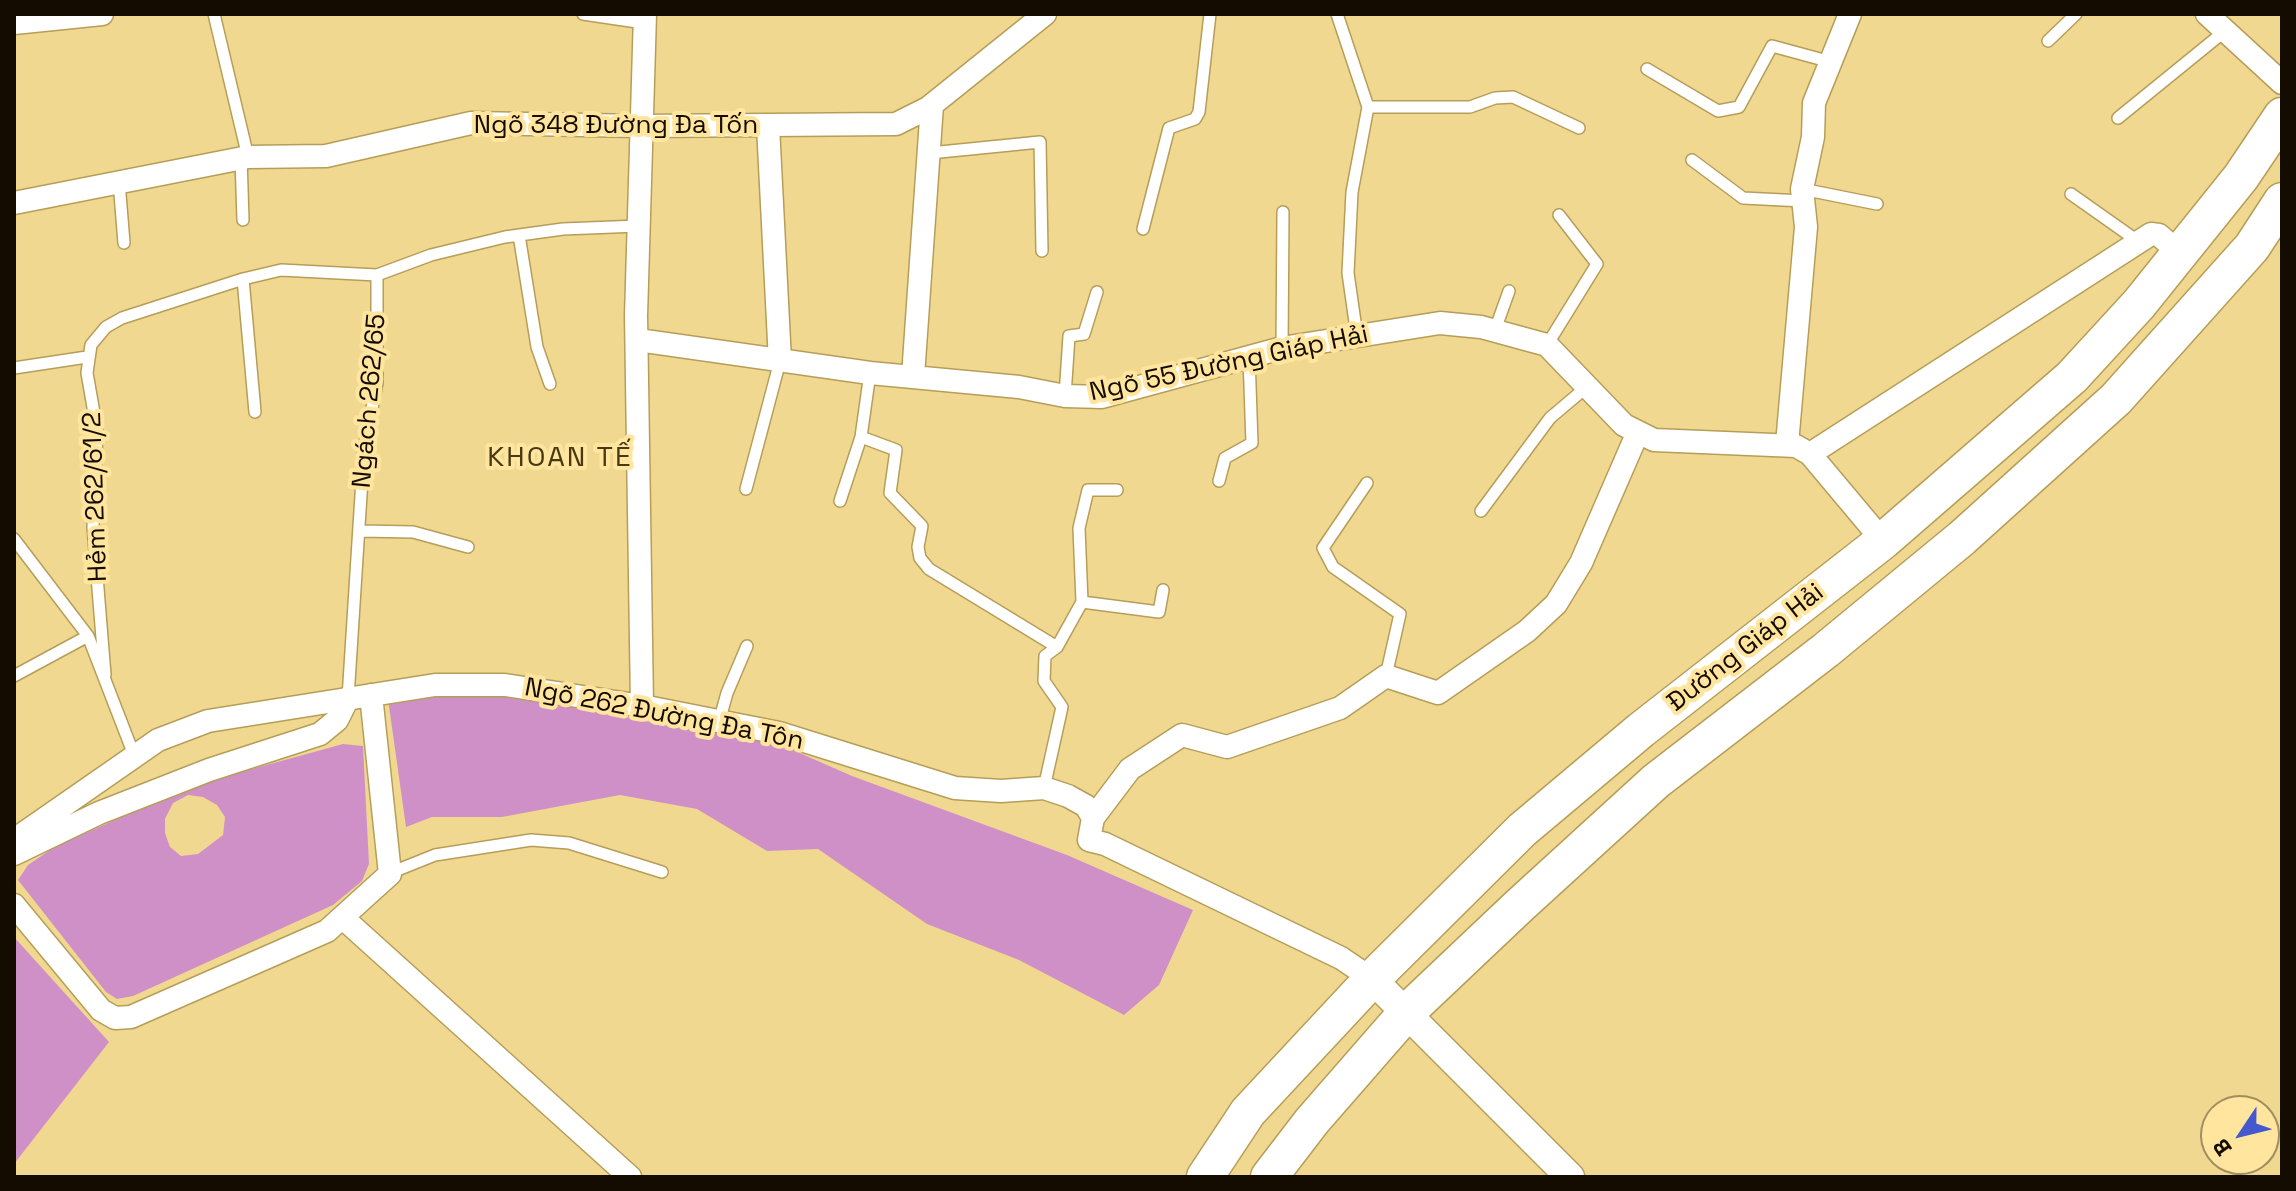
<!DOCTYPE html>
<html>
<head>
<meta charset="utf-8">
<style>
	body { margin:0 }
	#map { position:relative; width:2296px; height:1191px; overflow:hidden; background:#f1d891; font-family:"Space Grotesk",sans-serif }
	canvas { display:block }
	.frame { position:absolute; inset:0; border:16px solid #140c00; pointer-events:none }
	.north { position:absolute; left:2200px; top:1095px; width:80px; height:80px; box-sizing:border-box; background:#ffe59e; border:2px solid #a18e5f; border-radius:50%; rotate:235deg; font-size:22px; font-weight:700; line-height:32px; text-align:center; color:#140c00 }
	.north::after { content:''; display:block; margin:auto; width:28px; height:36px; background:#4359cd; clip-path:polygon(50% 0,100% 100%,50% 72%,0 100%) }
</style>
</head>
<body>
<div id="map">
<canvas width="2296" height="1191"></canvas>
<div class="frame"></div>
<div class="north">B</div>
</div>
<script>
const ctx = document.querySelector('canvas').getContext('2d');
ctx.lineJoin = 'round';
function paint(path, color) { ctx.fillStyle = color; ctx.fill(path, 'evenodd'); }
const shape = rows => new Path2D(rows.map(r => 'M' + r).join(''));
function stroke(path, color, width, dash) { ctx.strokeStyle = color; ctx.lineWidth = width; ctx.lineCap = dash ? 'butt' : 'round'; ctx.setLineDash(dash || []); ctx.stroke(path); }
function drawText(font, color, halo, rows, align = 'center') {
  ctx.font = font + ' "Space Grotesk",sans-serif'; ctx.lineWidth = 8; ctx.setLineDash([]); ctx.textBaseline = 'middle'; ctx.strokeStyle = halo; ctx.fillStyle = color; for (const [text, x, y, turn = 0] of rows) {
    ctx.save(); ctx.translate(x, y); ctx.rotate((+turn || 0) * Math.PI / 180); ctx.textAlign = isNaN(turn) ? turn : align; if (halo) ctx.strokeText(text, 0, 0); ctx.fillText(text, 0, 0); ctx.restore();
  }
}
paint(shape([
	[496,689,645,721,777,743,852,776,1067,855,1193,910,1159,985,1124,1015,1019,960,927,924,818,849,767,851,697,809,620,795,502,817,432,817,406,827,388,699],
	[343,744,363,746,369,864,362,881,333,905,133,996,117,999,106,992,18,880,28,865,56,846,138,810,219,778],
	[188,795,203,797,217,805,225,817,223,835,198,854,181,856,170,847,165,833,165,819,173,803],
	[14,937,109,1042,14,1164]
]), '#cf90c8');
const service = shape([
	[214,14,248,157],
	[583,14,644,23],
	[1337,14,1368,107,1352,192,1348,273,1357,336],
	[2048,41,2076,14],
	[1647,69,1718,111,1739,107,1772,46,1831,62],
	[1368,107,1470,107,1495,98,1513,97,1579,128],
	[2118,118,2225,31],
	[930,153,1040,142,1042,251],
	[241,158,243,220],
	[1692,160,1743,198,1803,201],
	[119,182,124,243],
	[1802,189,1877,204],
	[2071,194,2139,242],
	[1143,229,1169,128,1195,119,1199,112,1210,14],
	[519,235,537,347,550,384],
	[1495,330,1509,291],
	[1547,345,1597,264,1559,215],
	[1282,348,1283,212],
	[14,368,87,357],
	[1065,396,1069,336,1084,334,1097,292],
	[255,412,243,279,281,270,377,275],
	[861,437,896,450,890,493,922,526,918,547,920,558,929,569,1057,647],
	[1219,481,1225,458,1252,443,1249,357],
	[1367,483,1323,548,1333,567,1400,614,1386,676],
	[746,489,780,361],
	[840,501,861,437,870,373],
	[1481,511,1550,418,1589,385],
	[361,531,413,532,468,547],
	[14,539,88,636],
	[1082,602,1159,612,1163,590],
	[105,675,93,527,97,430,87,373,91,345,106,327,122,318,243,279],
	[14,676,88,636,134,755],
	[348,698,364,448,377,383,377,275,431,255,505,237,563,229,638,226],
	[719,722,727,693,747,646],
	[1044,788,1062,707,1044,681,1045,656,1057,647,1082,602,1079,528,1088,490,1117,490],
	[390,873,435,855,531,840,569,843,662,872]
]);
const minor = shape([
	[2207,14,2282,83],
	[14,23,102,14],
	[768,126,780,361],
	[14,203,248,157,326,156,471,123,641,126,896,124,928,108,1045,14],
	[638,340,870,373,1019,387,1065,396,1102,397,1282,348,1440,323,1481,327,1547,345,1624,425,1654,440,1796,446,1810,454,1883,541],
	[913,376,932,105],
	[1787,444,1806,227,1802,189,1813,137,1814,103,1850,14],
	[1810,454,2151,234,2159,235,2178,252],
	[642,706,636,316,645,14],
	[1093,818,1130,769,1182,735,1227,747,1340,708,1386,676,1438,693,1527,631,1556,604,1581,563,1638,432],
	[14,840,158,740,208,721,435,685,505,685,642,706,779,733,955,788,1001,791,1044,788,1068,796,1086,806,1093,818,1089,840,1105,844,1341,958,1372,979],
	[14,854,99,813,209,770,320,734,337,720,348,698],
	[14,905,101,1010,115,1018,131,1017,327,931,390,874,371,695],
	[343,918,630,1177]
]);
const tertiary = shape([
	[1372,979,1570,1177]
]);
const trunk = shape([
	[1205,1177,1248,1112,1372,979,1522,830,1641,730,1883,541,2072,377,2139,304,2241,177,2282,116],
	[1269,1177,1312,1121,1407,1012,1519,906,1656,781,1826,650,1962,538,2116,399,2252,247,2282,201]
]);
stroke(service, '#b69e58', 14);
stroke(minor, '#b69e58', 25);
stroke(tertiary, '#b69e58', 31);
stroke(trunk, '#b69e58', 39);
stroke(service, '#fff', 11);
stroke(minor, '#fff', 22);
stroke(tertiary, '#fff', 28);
stroke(trunk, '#fff', 36);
drawText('26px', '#140c00', '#ffe59e', [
	["Ngõ 348 Đường Đa Tốn",616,126],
	["Ngõ 55 Đường Giáp Hải",1229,364,-12],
	["Ngách 262/65",370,401,-85],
	["Hẻm 262/61/2",96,497,-92],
	["Đường Giáp Hải",1746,648,-38],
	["Ngõ 262 Đường Đa Tôn",664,715,11]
]);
ctx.letterSpacing = '2px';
drawText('28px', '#463914', '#ffe59e', [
	["KHOAN TẾ",560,458]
]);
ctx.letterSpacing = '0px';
</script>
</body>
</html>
